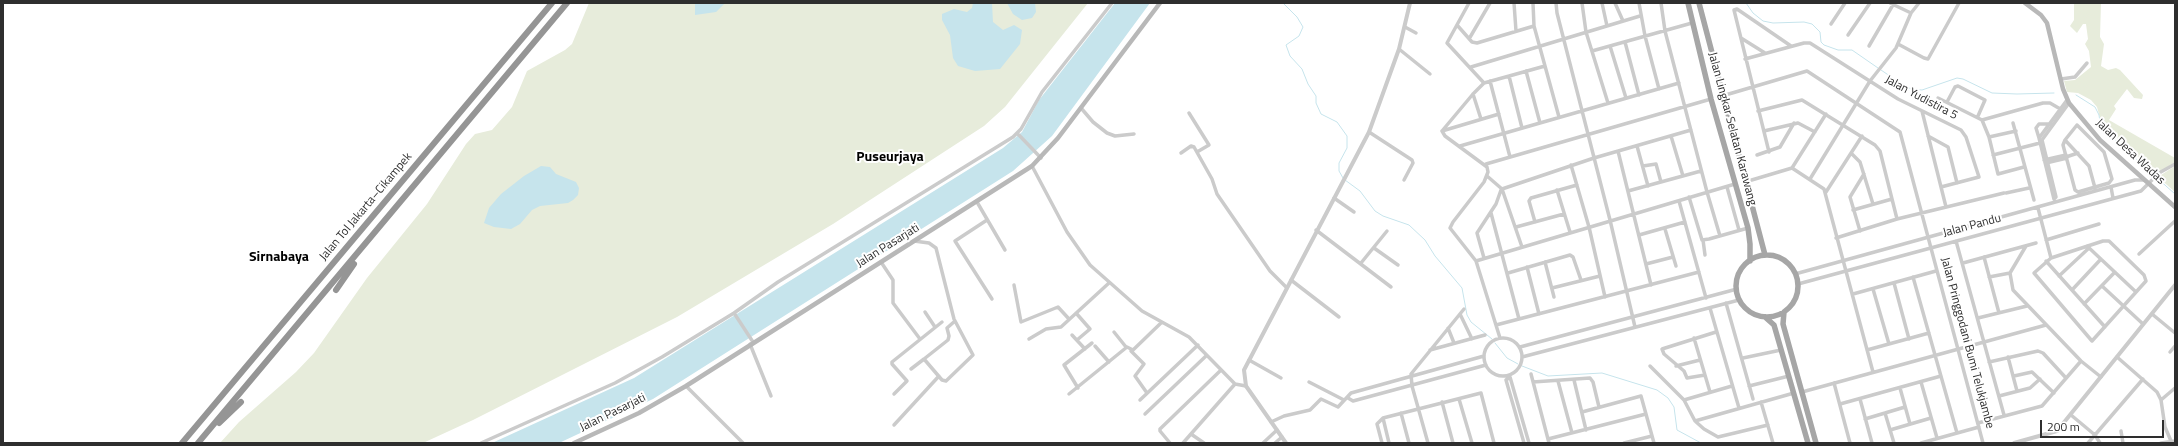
<!DOCTYPE html>
<html>
<head>
<meta charset="utf-8">
<style>
	body { margin:0 }
	#map { position:relative; width:2178px; height:446px; overflow:hidden; background:#fff; font-family:"Titillium Web",sans-serif }
	canvas { display:block }
	.frame { position:absolute; inset:0; border:4px solid #2e2e2e; pointer-events:none }
	.scale { position:absolute; left:2040px; top:420px; width:124px; height:18px; box-sizing:border-box; border:2px solid #2e2e2e; border-top:0; padding-left:5px; font-size:12px; line-height:14px; white-space:nowrap; color:#2e2e2e; -webkit-text-stroke:3px #fff; paint-order:stroke }
</style>
</head>
<body>
<div id="map">
<canvas width="2178" height="446"></canvas>
<div class="frame"></div>
<div class="scale">200 m</div>
</div>
<script>
const ctx = document.querySelector('canvas').getContext('2d');
ctx.lineJoin = 'round';
function paint(path, color) { ctx.fillStyle = color; ctx.fill(path, 'evenodd'); }
const shape = rows => new Path2D(rows.map(r => 'M' + r).join(''));
function stroke(path, color, width, dash) { ctx.strokeStyle = color; ctx.lineWidth = width; ctx.lineCap = dash ? 'butt' : 'round'; ctx.setLineDash(dash || []); ctx.stroke(path); }
function drawText(font, color, halo, rows, align = 'center') {
  ctx.font = font + ' "Titillium Web",sans-serif'; ctx.lineWidth = 4; ctx.setLineDash([]); ctx.textBaseline = 'middle'; ctx.strokeStyle = halo; ctx.fillStyle = color; for (const [text, x, y, turn = 0] of rows) {
    ctx.save(); ctx.translate(x, y); ctx.rotate((+turn || 0) * Math.PI / 180); ctx.textAlign = isNaN(turn) ? turn : align; if (halo) ctx.strokeText(text, 0, 0); ctx.fillText(text, 0, 0); ctx.restore();
  }
}
paint(shape([
	[589,3,1088,3,1005,107,984,126,833,224,677,317,473,420,423,443,220,443,239,422,296,372,314,353,367,278,427,204,466,144,475,134,492,130,512,107,527,71,565,50,572,44],
	[2074,3,2101,3,2100,37,2104,44,2101,66,2108,70,2116,68,2120,70,2143,95,2142,99,2134,98,2127,89,2114,106,2116,109,2109,120,2175,158,2175,162,2156,174,2119,140,2103,129,2097,107,2091,100,2078,93,2067,92,2064,81,2075,80,2091,67,2089,51,2085,44,2088,39,2086,24,2083,24,2077,33,2070,26,2074,20],
	[2175,166,2175,192,2158,177]
]), '#e7ecdb');
paint(shape([
	[695,3,725,3,716,12,695,15],
	[973,3,992,3,993,22,1003,30,1014,25,1022,30,1020,44,1000,69,975,71,958,66,953,58,950,35,942,20,942,14,954,9,967,12,972,8],
	[1007,3,1035,3,1036,12,1032,18,1022,20,1013,14],
	[1115,3,1150,3,1052,136,1013,171,653,399,559,443,492,443,634,378,1003,148,1022,132,1039,100],
	[541,166,550,167,556,174,576,182,579,188,578,195,573,200,568,203,540,206,532,210,520,224,511,229,494,227,484,223,489,208,501,194,524,176]
]), '#c6e4ec');
stroke(shape([
	[1283,3,1297,17,1303,27,1299,36,1286,45,1290,56,1302,69,1308,84,1316,96,1316,103,1321,114,1337,122,1347,136,1347,148,1339,163,1339,171,1343,178],
	[1746,3,1753,13,1763,21,1773,23,1804,22,1812,24,1820,32,1821,42,1824,45,1838,50,1852,50,1878,68],
	[1881,70,1903,85,1911,89,1922,90,1957,78,1963,79,1992,93,2017,94,2054,93],
	[2076,95,2095,107,2099,115,2101,129,2105,133,2113,138,2155,176],
	[2157,178,2175,194],
	[1345,180,1360,191,1375,211,1383,216,1409,225,1425,240,1435,256,1462,288,1467,315,1471,322,1492,339],
	[1495,343,1507,358,1518,364],
	[1522,366,1548,376,1602,373,1657,390,1668,398,1674,407,1677,430,1701,443]
]), '#c6e4ec', 1);
stroke(shape([
	[1469,3,1447,43,1484,83],
	[1514,3,1516,31],
	[1533,3,1534,26,1559,117],
	[1556,3,1557,13,1610,220,1635,327],
	[1582,3,1586,32,1608,103],
	[1602,3,1607,26],
	[1615,3,1623,21],
	[1639,3,1645,36,1659,89],
	[1661,3,1665,31,1707,192,1720,236],
	[1890,3,1911,13],
	[1831,24,1845,3],
	[1457,25,1472,42,1477,43,1534,26],
	[1405,27,1416,33],
	[1848,35,1870,3],
	[1741,38,1765,53],
	[1469,39,1490,3],
	[1625,42,1639,95],
	[1898,44,1924,58,1928,59,1959,3],
	[1610,46,1626,98],
	[1869,46,1894,3],
	[1399,49,1430,74],
	[1592,51,1692,23],
	[1745,59,1804,43,1810,43,1898,99,1961,130,1966,137,1979,177,1941,187],
	[1471,67,1640,16],
	[1526,71,1540,123],
	[1509,76,1522,128],
	[2061,79,2075,77,2087,63],
	[1490,81,1510,157],
	[1473,94,1481,119],
	[1722,96,1807,71,1900,132,1983,443],
	[1938,98,1982,120,1989,137,1998,174,2024,167],
	[1947,102,1955,87,1958,86,1985,100,1978,116],
	[1081,108,1093,122,1107,133,1115,136,1134,134],
	[1758,111,1802,100,1875,145,1880,151,1897,219],
	[1922,111,1946,207],
	[1189,113,1209,145,1197,152],
	[1982,120,2043,103,2050,103,2062,110],
	[2013,123,2034,200],
	[2077,125,2104,152,2112,179,2109,183,2078,192,2075,190,2063,145,2065,140,2077,125],
	[1442,131,1445,136,1487,167,1488,172,1484,182,1453,222,1450,228,1476,261,1500,338],
	[1442,131,1473,94,1484,83,1545,66],
	[1442,131,1499,114],
	[1764,131,1798,123,1815,132],
	[1369,132,1412,160,1413,163,1404,180],
	[1017,133,1041,158],
	[1671,136,1683,176],
	[1928,136,1948,147,1957,183],
	[1989,137,2016,131],
	[2039,138,2036,128,2039,124,2050,124],
	[2065,140,2089,166,2095,188],
	[1460,146,1679,83],
	[1637,146,1648,186],
	[1618,151,1651,285],
	[1769,152,1734,10,1737,9,1791,46],
	[1181,153,1191,146,1194,147,1212,179,1217,194,1270,271,1287,288],
	[1851,153,1860,162,1873,204],
	[1757,155,1780,147,1794,123],
	[1993,155,2040,143],
	[2066,157,2078,153],
	[2044,160,2066,155],
	[2046,163,2067,158],
	[1486,164,1711,99],
	[1571,165,1589,227,1605,297],
	[1032,166,1067,232,1090,265,1142,311,1189,337,1235,384,1246,386],
	[1643,166,1656,164,1661,182],
	[1792,168,1826,114],
	[1487,176,1502,189,1522,247],
	[1810,179,1870,81,1896,48,1911,13,1919,3],
	[1745,182,1792,168,1824,189,1873,372],
	[1727,187,1739,230],
	[2111,187,2113,198],
	[1502,189,1594,158,1691,130],
	[1557,190,1570,232],
	[1628,191,1701,171],
	[1826,192,1862,136],
	[2006,193,2029,188],
	[1689,197,1702,240,1709,239,1748,228],
	[1334,198,1354,212],
	[2054,199,2039,138,2067,100],
	[2054,199,2056,197,2042,140,2069,103],
	[1679,201,1706,298],
	[977,202,1005,250],
	[2038,208,2051,258],
	[1853,210,1892,199],
	[1491,213,1519,319],
	[987,220,955,241,992,299],
	[1535,222,1529,201,1531,198,1577,185],
	[1516,227,1564,214],
	[1665,229,1676,266],
	[1316,230,1391,287],
	[1860,231,1850,197,1864,174],
	[1639,235,1685,222],
	[1836,238,1897,219,2004,193],
	[1703,240,1705,255],
	[2046,240,2099,224],
	[1956,241,2004,415],
	[2103,241,2109,241,2144,275,2146,281,2092,341,2034,273,2051,258,2103,241],
	[2026,246,2010,273,2013,290,2081,361,2101,377],
	[2087,246,2136,292],
	[1374,248,1398,265],
	[2139,254,2175,221],
	[1984,257,1999,313],
	[1484,258,1477,233,1496,204,1501,190],
	[1476,261,1735,184],
	[2046,261,2105,327],
	[881,262,893,280,893,303,920,339],
	[1545,262,1554,297],
	[1361,263,1387,231],
	[1963,263,2036,243],
	[1646,264,1673,257],
	[1527,267,1539,314],
	[1508,273,1570,255,1573,257,1581,280],
	[1795,274,2135,180,2144,180],
	[2059,276,2089,248],
	[1913,277,1957,433],
	[1989,277,2010,273],
	[1291,280,1339,317],
	[1894,283,1909,339],
	[1798,284,2141,191,2159,173,2175,164],
	[1014,285,1021,322,1058,307,1069,319],
	[2102,286,2143,324],
	[1552,288,1600,276],
	[1873,289,1889,344],
	[2072,290,2101,259],
	[1853,294,1936,271],
	[1726,303,1753,399],
	[2084,304,2115,272],
	[1710,308,1739,408],
	[925,312,935,327],
	[734,313,753,342],
	[1076,313,1090,329,1077,340],
	[1460,314,1472,339],
	[2152,314,2175,333],
	[1978,318,2027,306],
	[1496,325,1699,272],
	[1448,328,1454,343],
	[1114,332,1126,347],
	[1072,335,1085,349],
	[1694,338,1710,392],
	'1484 357a19 19 0 1 1 38 0a19 19 0 1 1-38 0Z',
	[1029,339,1046,329,1061,327,1109,283],
	[750,344,771,396],
	[1095,346,1109,362],
	[1520,347,1737,289],
	[1430,350,1485,335],
	[1867,350,1929,333],
	[1131,351,1144,364,1135,376,1147,393],
	[2170,352,2175,346],
	[1522,357,1739,300],
	[2008,357,2017,391],
	[2117,357,2157,392,2161,400,2165,427,2171,441],
	[1743,358,1781,350],
	[924,359,948,340,949,336,947,328,955,321],
	[1249,360,1281,378],
	[1989,362,2038,351,2043,353,2066,378],
	[1650,366,1684,400,1695,421,1794,393],
	[1676,366,1700,360],
	[911,369,924,359,942,380,946,381,973,355,954,319,936,248,929,243,914,241],
	[1531,374,1549,443],
	[1705,375,1687,378,1684,371,1664,354,1662,349,1716,332],
	[2014,376,2032,372,2054,393],
	[1574,380,1586,430],
	[1558,381,1572,433],
	[1309,382,1344,400],
	[1533,382,1590,378,1593,382,1599,407],
	[1921,382,1937,438],
	[1834,383,1850,443],
	[686,386,743,443],
	[1749,386,1789,376],
	[1078,388,1064,365,1092,343],
	[1900,388,1910,424],
	[1802,392,2046,325],
	[894,394,907,381,892,364,892,362,942,322],
	[1069,394,1127,347,1133,350,1162,322],
	[1999,396,2030,388,2040,379],
	[1348,398,1353,401,1486,365],
	[1459,399,1472,443],
	[1860,399,1872,443],
	[1140,400,1198,345],
	[1684,400,1732,386],
	[2161,400,2175,388],
	[1442,402,1453,443],
	[1761,402,1773,443],
	[1840,404,1941,376],
	[1582,412,1641,396,1654,443],
	[1401,413,1409,443],
	[1885,413,1894,443],
	[1145,414,1206,356],
	[2071,415,2095,435,2100,443],
	[1383,418,1389,443],
	[1865,419,1905,407],
	[1695,421,1704,429,1718,437,1768,425],
	[1271,422,1284,416,1310,410,1321,399,1338,407,1351,393,1484,356],
	[1978,423,2042,406,2081,361],
	[894,425,939,376],
	[1890,430,1931,418],
	[2121,431,2123,443],
	[1191,434,1204,443],
	[1548,439,1646,414],
	[481,443,615,383,662,357,734,313,778,282,1013,137,1021,129,1042,92,1112,3],
	[1170,443,1160,431,1160,429,1220,371],
	[1183,443,1235,384],
	[1263,443,1277,430],
	[1275,443,1282,437],
	[1382,443,1377,424,1383,418,1481,393,1494,443],
	[1428,443,1412,386,1411,374,1464,309],
	[1524,443,1506,380,1510,377,1529,443],
	[1624,443,1652,436],
	[1921,443,1979,427],
	[2088,443,2143,379],
	[2161,443,2175,441]
]), '#cbcbcb', 3.5);
stroke(shape([
	[1286,443,1246,386,1244,370,1369,132,1399,49,1410,3],
	[2014,443,2057,431,2175,285]
]), '#cbcbcb', 4);
stroke(shape([
	[2025,3,2041,15,2047,23,2063,89,2069,103,2100,140,2175,207],
	[574,443,639,413,686,386,1032,166,1058,138,1160,3]
]), '#b8b8b8', 4.5);
stroke(shape([
	[1688,3,1711,99,1748,228,1750,244,1750,261],
	[1699,3,1765,255],
	'1736 286a31 31 0 1 1 62 0a31 31 0 1 1-62 0Z',
	[1784,312,1783,324,1816,443],
	[1765,317,1774,325,1808,443]
]), '#a6a6a6', 5.5);
stroke(shape([
	[336,290,354,264],
	[219,423,241,402],
	[182,443,552,3],
	[198,443,567,3]
]), '#959595', 6);
drawText('12px', '#2e2e2e', '#fff', [
	["Jalan Yudistira 5",1921,98,28],
	["Jalan Lingkar Selatan Karawang",1732,129,75],
	["Jalan Desa Wadas",2130,152,43],
	["Jalan Tol Jakarta–Cikampek",366,207,-50],
	["Jalan Pandu",1972,226,-15],
	["Jalan Pasarjati",888,246,-32],
	["Jalan Pringgodani Bumi Telukjambe",1967,343,75],
	["Jalan Pasarjati",613,413,-26]
]);
drawText('bold 14px', '#000', '#fff', [
	["Puseurjaya",890,158],
	["Sirnabaya",279,258]
]);
</script>
</body>
</html>
